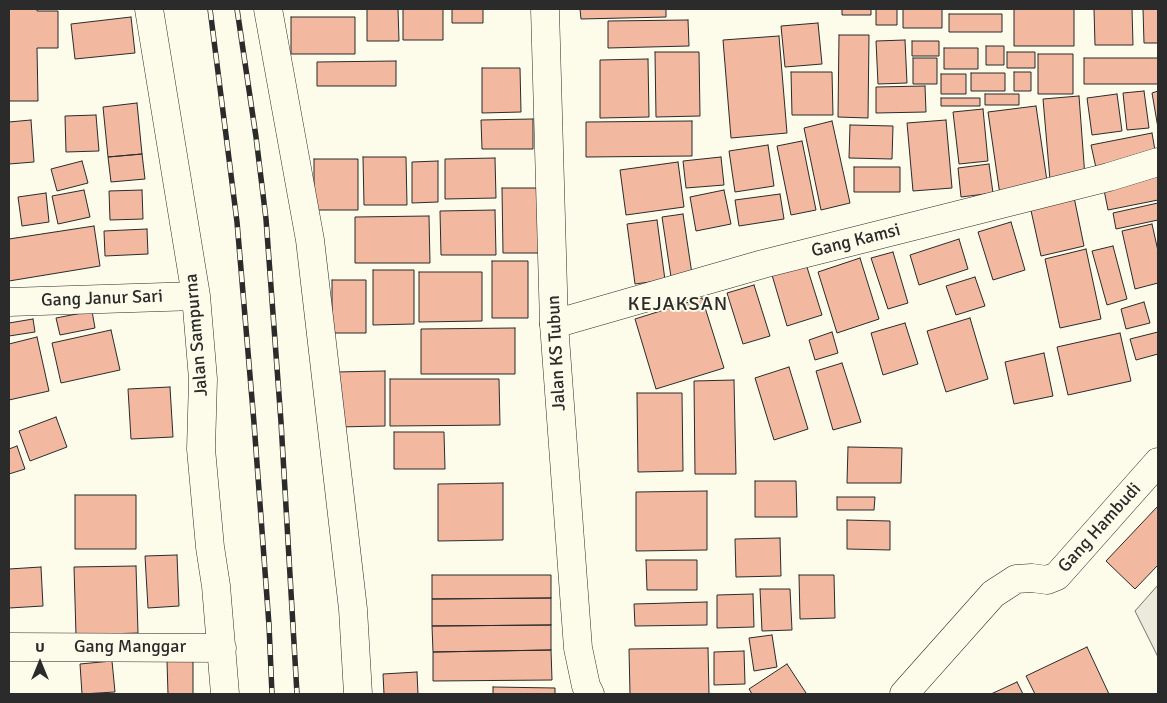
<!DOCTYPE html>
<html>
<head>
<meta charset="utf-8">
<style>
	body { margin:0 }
	#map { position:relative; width:1167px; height:703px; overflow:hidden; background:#fdfbea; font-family:Signika,sans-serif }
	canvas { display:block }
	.frame { position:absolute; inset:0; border:10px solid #2b2b2b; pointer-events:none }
	.north { position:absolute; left:15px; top:638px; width:50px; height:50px; -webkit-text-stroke:4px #fdfbea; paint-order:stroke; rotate:0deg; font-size:14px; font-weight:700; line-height:20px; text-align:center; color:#2b2b2b }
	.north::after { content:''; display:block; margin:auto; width:18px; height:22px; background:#2b2b2b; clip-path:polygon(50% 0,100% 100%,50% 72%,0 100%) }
</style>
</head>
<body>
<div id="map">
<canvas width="1167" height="703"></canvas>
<div class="frame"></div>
<div class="north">U</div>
</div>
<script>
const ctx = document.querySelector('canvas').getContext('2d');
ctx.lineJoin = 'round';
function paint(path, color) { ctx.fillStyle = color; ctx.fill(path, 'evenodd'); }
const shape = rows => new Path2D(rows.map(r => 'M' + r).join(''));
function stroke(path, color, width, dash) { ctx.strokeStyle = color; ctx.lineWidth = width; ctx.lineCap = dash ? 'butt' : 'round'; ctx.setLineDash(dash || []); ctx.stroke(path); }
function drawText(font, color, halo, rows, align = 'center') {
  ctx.font = font + ' Signika,sans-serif'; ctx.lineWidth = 4; ctx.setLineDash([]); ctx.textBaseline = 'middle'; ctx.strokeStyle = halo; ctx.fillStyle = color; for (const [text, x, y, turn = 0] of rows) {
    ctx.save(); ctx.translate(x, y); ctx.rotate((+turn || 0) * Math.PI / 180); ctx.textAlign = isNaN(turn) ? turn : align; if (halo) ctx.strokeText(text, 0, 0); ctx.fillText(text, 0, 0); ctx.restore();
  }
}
const green = shape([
	[1158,585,1158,657,1135,611,1158,585]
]);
paint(green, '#ecebdb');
stroke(green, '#74746e', 1);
const building = shape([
	[9,9,37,9,37,11,58,11,58,48,37,48,38,101,9,101,9,9],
	[367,9,398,9,399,41,367,41,367,9],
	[403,9,443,9,443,40,403,40,403,9],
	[452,9,483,9,483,23,452,23,452,9],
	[580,9,666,9,666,17,581,19,580,9],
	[842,9,871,9,871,15,842,15,842,9],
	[876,9,897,9,897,25,876,25,876,9],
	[903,9,942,9,942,28,903,28,903,9],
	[1014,9,1074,9,1074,46,1014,46,1014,9],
	[1094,9,1132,9,1133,45,1095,45,1094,9],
	[1143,9,1158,9,1158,43,1144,43,1143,9],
	[949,14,1002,14,1002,32,949,32,949,14],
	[131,17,135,53,75,59,71,24,131,17],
	[291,17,355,17,355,54,291,54,291,17],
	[688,20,689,46,608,48,608,21,688,20],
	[818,23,822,64,785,67,781,26,818,23],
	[839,35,869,35,868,118,838,117,839,35],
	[779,36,787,133,731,138,723,40,779,36],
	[905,40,907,83,878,84,876,41,905,40],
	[912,41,939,41,939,56,912,56,912,41],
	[986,46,1004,46,1004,65,986,65,986,46],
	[944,48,978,48,978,69,944,69,944,48],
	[655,52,699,52,700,116,656,117,655,52],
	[1007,52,1035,52,1035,68,1007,68,1007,52],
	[1038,54,1073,54,1073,94,1038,94,1038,54],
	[913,58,937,58,937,84,913,84,913,58],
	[1084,58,1158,58,1158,84,1084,84,1084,58],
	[648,59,649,117,600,118,600,60,648,59],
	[396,61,396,86,317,86,317,62,396,61],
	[482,68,520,68,521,112,482,113,482,68],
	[791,72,832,72,833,115,792,115,791,72],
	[1014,72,1031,72,1031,91,1014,91,1014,72],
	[971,73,1005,73,1005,91,971,91,971,73],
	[941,74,966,74,966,94,941,94,941,74],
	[925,86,926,112,876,113,876,87,925,86],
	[1144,91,1149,128,1127,130,1123,93,1144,91],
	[1158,91,1158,128,1152,93,1158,91],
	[985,94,1019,94,1019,105,985,105,985,94],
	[1117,94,1122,131,1092,135,1087,98,1117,94],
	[1079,96,1085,177,1050,180,1043,99,1079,96],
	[941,98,980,98,980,106,941,106,941,98],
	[137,103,142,154,108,157,103,107,137,103],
	[1036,106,1048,188,1000,195,988,112,1036,106],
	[983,109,988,161,959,164,953,112,983,109],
	[96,115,99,151,66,152,65,116,96,115],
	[533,119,533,149,482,149,481,120,533,119],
	[31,120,34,162,9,164,9,122,31,120],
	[946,120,952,188,913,191,907,123,946,120],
	[692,121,692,156,586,157,586,122,692,121],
	[832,121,850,203,821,210,804,128,832,121],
	[850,125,893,126,892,159,849,158,850,125],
	[1152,133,1156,156,1096,168,1091,145,1152,133],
	[802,141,816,210,791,215,777,146,802,141],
	[768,145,774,186,735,192,729,151,768,145],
	[142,154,145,179,111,182,108,157,142,154],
	[363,157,406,157,407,205,364,205,363,157],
	[721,157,724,185,686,188,683,161,721,157],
	[495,158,496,198,445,199,445,159,495,158],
	[314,159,358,159,358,210,314,210,314,159],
	[82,161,88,183,57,191,51,169,82,161],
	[438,161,438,202,412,203,412,162,438,161],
	[678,162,684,207,626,215,620,170,678,162],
	[989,164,993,193,961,197,958,168,989,164],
	[854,167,900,167,900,192,854,192,854,167],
	[1158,173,1158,200,1108,210,1103,185,1158,173],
	[502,188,541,188,541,253,503,253,502,188],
	[84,190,90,217,58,224,52,196,84,190],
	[142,190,143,219,110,220,109,191,142,190],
	[724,190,731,224,696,231,690,197,724,190],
	[46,193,49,222,22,226,18,197,46,193],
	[780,194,784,219,739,226,735,200,780,194],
	[1074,197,1084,246,1041,256,1030,206,1074,197],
	[1158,203,1158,220,1116,229,1113,213,1158,203],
	[495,210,496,255,441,255,440,211,495,210],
	[683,214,692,274,671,277,662,217,683,214],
	[429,216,430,263,355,263,355,217,429,216],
	[657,220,665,280,635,284,627,224,657,220],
	[1011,222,1025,270,993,280,978,232,1011,222],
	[1152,224,1158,251,1158,283,1135,289,1122,231,1152,224],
	[94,226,100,266,9,281,9,239,94,226],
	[147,229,148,254,105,256,104,231,147,229],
	[959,239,968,269,919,285,910,255,959,239],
	[1113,246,1127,299,1107,305,1092,251,1113,246],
	[1086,249,1101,319,1060,328,1045,259,1086,249],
	[893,252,908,303,888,309,871,258,893,252],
	[860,258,879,319,837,333,818,272,860,258],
	[492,261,528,261,528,318,492,318,492,261],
	[806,264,822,315,787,326,772,275,806,264],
	[373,270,414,270,414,324,373,325,373,270],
	[419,272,482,272,482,321,419,322,419,272],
	[975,277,985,306,956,315,946,286,975,277],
	[332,280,366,280,366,333,332,333,332,280],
	[754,285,770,336,743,344,727,293,754,285],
	[702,298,724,368,656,389,635,319,702,298],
	[1144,302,1150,323,1126,329,1121,309,1144,302],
	[92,311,95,328,60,335,56,318,92,311],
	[970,318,988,379,946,392,927,331,970,318],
	[33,319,35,332,9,336,9,323,33,319],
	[905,323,918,364,883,375,871,333,905,323],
	[515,328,515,374,421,374,421,329,515,328],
	[111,330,120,370,61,383,52,343,111,330],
	[832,332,838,353,815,360,809,340,832,332],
	[1158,332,1158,354,1136,360,1130,339,1158,332],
	[1120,333,1131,381,1068,395,1057,347,1120,333],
	[37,337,49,391,9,400,9,344,37,337],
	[1044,353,1053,396,1014,404,1005,362,1044,353],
	[842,363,861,422,833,430,816,371,842,363],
	[789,367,808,429,774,440,755,378,789,367],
	[385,371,385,426,337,427,336,372,385,371],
	[390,379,499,379,500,425,390,426,390,379],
	[734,380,736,474,695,474,694,381,734,380],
	[170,387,173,437,131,439,128,389,170,387],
	[637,393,682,393,683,471,638,472,637,393],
	[56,417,67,447,30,461,19,431,56,417],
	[394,432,444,432,445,469,394,469,394,432],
	[17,446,25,469,9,474,9,449,17,446],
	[848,447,902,448,901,483,847,483,848,447],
	[755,481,796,481,797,517,755,517,755,481],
	[503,483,503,540,438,541,438,484,503,483],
	[707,491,707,550,636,551,636,492,707,491],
	[75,495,136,495,136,549,75,549,75,495],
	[837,497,875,497,874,510,837,510,837,497],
	[1158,506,1158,565,1135,589,1106,561,1158,506],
	[847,520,890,521,890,550,847,549,847,520],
	[780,538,781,576,736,577,735,539,780,538],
	[177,555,179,606,148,608,145,556,177,555],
	[646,560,697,560,697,590,647,590,646,560],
	[136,566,138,633,76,635,74,567,136,566],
	[41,567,43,606,9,608,9,569,41,567],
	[432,575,551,575,551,598,432,599,432,575],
	[799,575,834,575,835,618,800,619,799,575],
	[760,589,790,589,792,630,762,631,760,589],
	[753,594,754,627,717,628,717,595,753,594],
	[551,598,551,625,432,626,432,599,551,598],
	[707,602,707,625,635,626,634,604,707,602],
	[551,625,551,650,433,652,432,626,551,625],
	[772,635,777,667,754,671,749,638,772,635],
	[1087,647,1109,694,1035,694,1026,676,1087,647],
	[708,648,709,694,630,694,629,649,708,648],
	[551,650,552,680,433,681,433,652,551,650],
	[744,651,745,684,714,685,714,652,744,651],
	[112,661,115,692,82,694,80,664,112,661],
	[167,661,193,661,193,694,168,694,167,661],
	[787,664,806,693,805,694,752,694,749,689,787,664],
	[417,672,418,694,384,694,383,674,417,672],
	[1017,682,1023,694,991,694,1017,682],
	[493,687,555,688,555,694,493,694,493,687]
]);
paint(building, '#f2b8a0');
stroke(building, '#2b2b2b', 1);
const street = shape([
	[149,9,196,296,203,379,201,449,210,547,216,586,225,694],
	[268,9,310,240,353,609,358,694],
	[9,302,196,296],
	[554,324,763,264,1109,177,1158,162],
	[9,647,222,648],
	[904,694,993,594,1016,579,1032,578,1047,580,1057,576,1158,462]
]);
const secondary = shape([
	[545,9,554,324,578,648,586,686,590,694]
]);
stroke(street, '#2b2b2b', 29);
stroke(secondary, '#2b2b2b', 29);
stroke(street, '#fdfbea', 28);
stroke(secondary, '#fdfbea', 28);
const rail = shape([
	[210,9,237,222,254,423,269,625,272,694],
	[237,9,256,137,266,219,281,422,297,694]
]);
stroke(rail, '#2b2b2b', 5.5);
stroke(rail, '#fdfbea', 4, [11]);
drawText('18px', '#2b2b2b', '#fdfbea', [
	["Gang Kamsi",856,241,-14],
	["Gang Janur Sari",102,299,-2],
	["Jalan Sampurna",197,335,-95],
	["Jalan KS Tubun",557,353,-93],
	["Gang Hambudi",1100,528,-48],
	["Gang Manggar",130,647]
]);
ctx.letterSpacing = '1px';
drawText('20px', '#2b2b2b', '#fdfbea', [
	["KEJAKSAN",678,305]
]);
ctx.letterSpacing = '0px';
</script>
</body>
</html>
